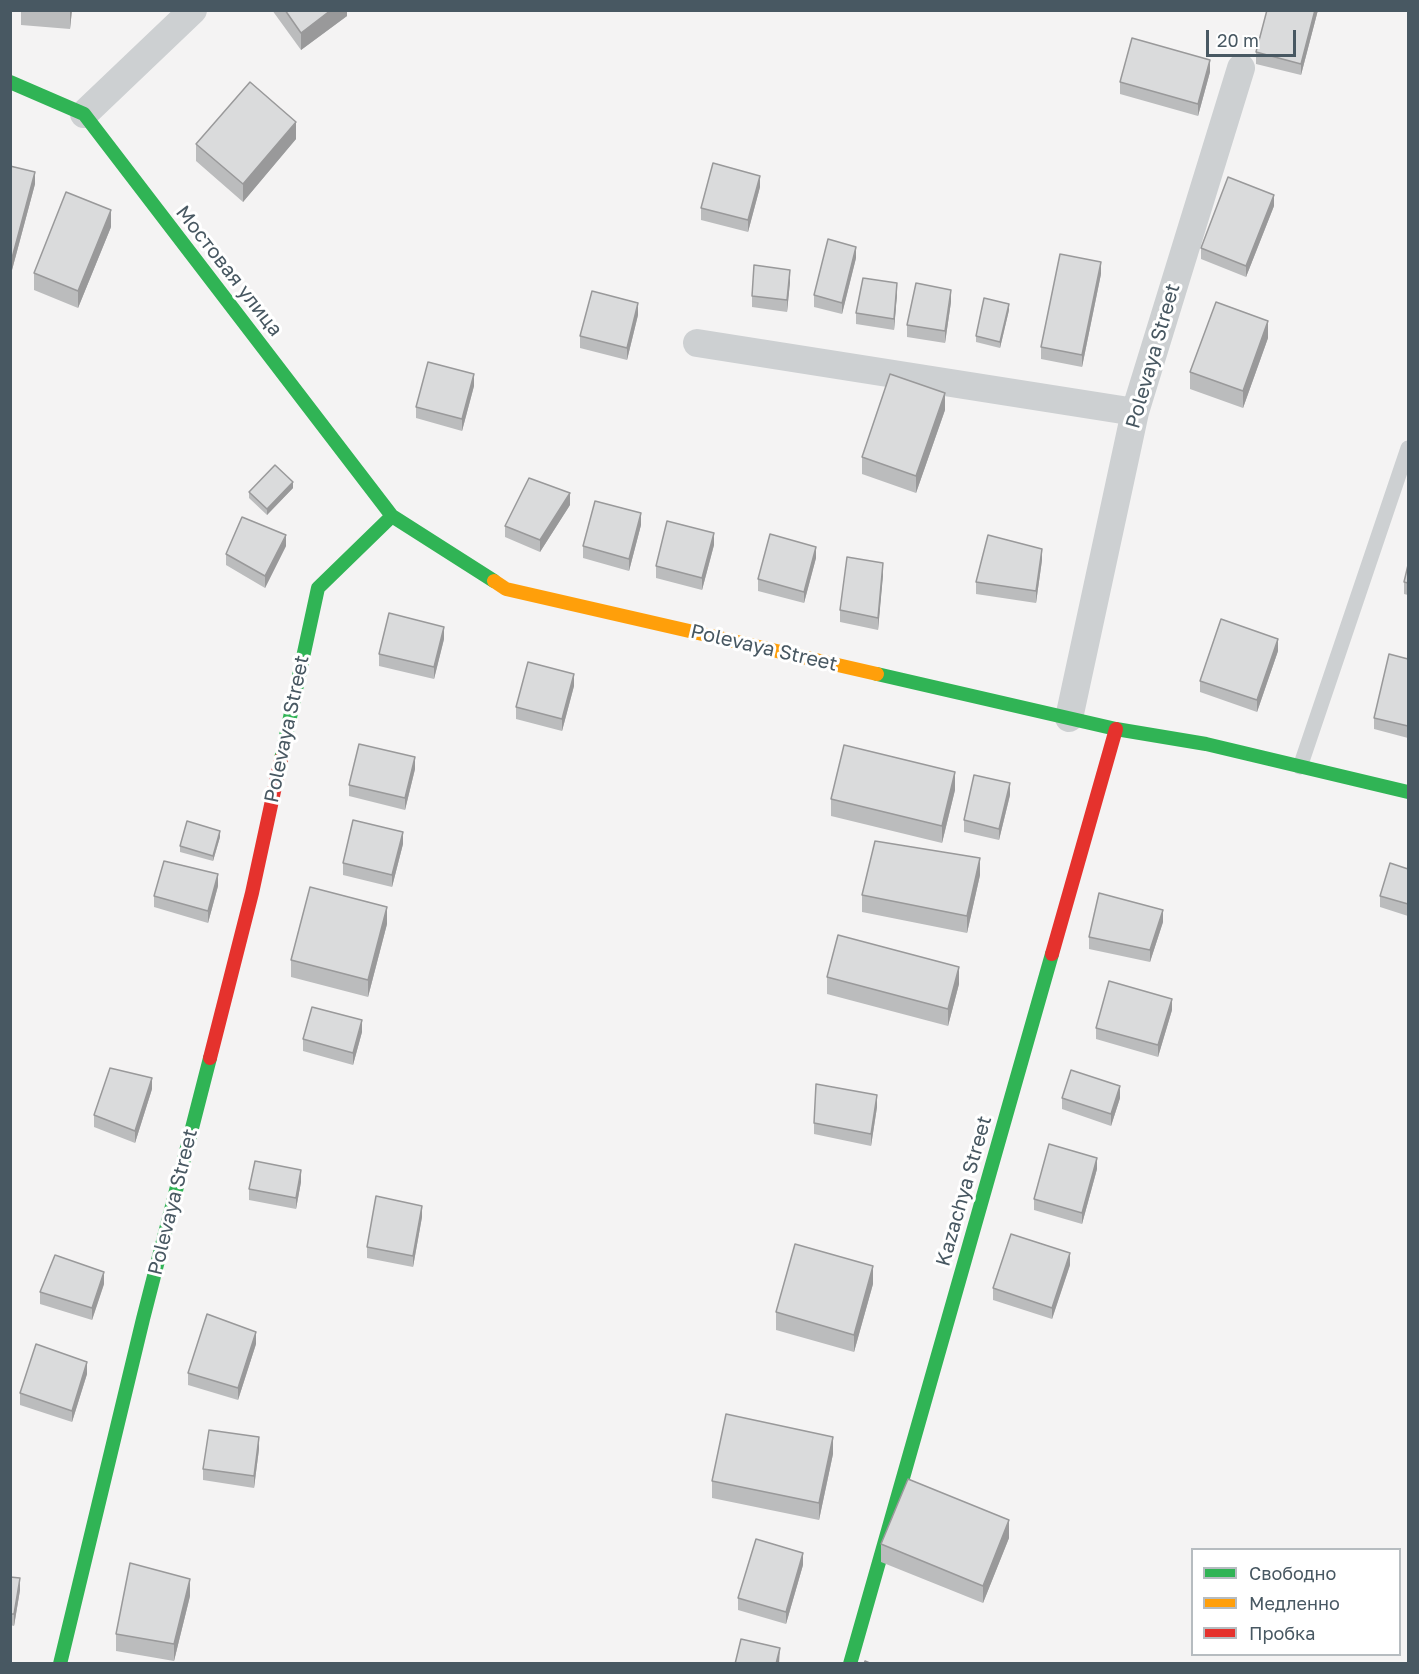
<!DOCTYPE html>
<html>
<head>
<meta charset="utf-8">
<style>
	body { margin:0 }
	#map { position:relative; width:1419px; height:1674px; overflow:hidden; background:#f4f3f3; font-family:"Golos Text",sans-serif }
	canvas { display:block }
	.frame { position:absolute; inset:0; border:12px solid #485862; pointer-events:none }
	.legend { position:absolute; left:1191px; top:1548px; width:210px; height:108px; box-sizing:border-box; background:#fff; border:2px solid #b6bcc0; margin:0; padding:8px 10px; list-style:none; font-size:18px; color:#485862 }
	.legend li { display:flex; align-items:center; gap:12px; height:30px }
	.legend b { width:30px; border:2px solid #b6bcc0 }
	.scale { position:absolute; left:1206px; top:30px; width:90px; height:27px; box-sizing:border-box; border:3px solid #485862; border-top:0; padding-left:8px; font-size:18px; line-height:21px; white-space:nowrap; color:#485862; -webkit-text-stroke:4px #fff; paint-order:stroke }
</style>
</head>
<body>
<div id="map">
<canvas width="1419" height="1674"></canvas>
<div class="frame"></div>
<ul class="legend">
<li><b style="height:8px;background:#30b455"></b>Свободно</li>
<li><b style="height:8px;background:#ff9f0a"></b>Медленно</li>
<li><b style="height:8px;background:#e5322d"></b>Пробка</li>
</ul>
<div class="scale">20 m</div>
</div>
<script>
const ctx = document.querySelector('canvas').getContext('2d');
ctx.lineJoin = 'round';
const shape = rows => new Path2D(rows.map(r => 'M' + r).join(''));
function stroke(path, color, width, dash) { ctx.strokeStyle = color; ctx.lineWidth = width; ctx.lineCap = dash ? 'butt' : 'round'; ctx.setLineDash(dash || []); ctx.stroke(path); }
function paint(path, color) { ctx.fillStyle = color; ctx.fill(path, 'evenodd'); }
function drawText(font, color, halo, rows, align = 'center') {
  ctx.font = font + ' "Golos Text",sans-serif'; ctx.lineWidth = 6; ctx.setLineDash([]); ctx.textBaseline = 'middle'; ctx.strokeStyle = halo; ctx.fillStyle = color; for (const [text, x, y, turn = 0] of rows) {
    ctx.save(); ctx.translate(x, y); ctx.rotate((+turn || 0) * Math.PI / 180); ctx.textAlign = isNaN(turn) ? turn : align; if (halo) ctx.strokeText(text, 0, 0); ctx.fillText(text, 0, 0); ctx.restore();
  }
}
stroke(shape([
	[1300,767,1408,448]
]), '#cdd0d2', 15);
stroke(shape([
	[84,114,193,10],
	[697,343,1135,412],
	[1069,718,1135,412,1241,68]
]), '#cdd0d2', 28);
stroke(shape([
	[10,82,84,114,392,516,494,581],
	[877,674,1116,729,1206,744,1408,792],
	[281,759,318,588,392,516],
	[60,1664,143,1319,210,1058],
	[850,1664,1052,954]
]), '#30b455', 14);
stroke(shape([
	[494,581,506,589,877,674]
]), '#ff9f0a', 14);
stroke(shape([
	[1052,954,1116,729],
	[210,1058,252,893,281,759]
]), '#e5322d', 14);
paint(shape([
	[21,10,72,10,70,29,21,25],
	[272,10,347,10,347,16,301,50],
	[1267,10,1318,10,1301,75,1256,64,1256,52],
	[1210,72,1198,116,1120,94,1120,82],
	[296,139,243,202,196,161,196,144],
	[10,166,35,184,12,270,10,270],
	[760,187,748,232,701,220,701,208],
	[1274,206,1246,277,1201,259,1201,248],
	[111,227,78,308,34,290,34,273],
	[856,258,842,314,814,307,814,295],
	[1101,274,1082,367,1041,359,1041,347],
	[790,282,787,312,752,307,752,296],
	[897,294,894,330,856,324,856,313],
	[951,302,945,343,907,337,907,325],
	[1009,310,1000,348,976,342,976,336],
	[638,315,627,360,580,348,580,336],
	[1268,338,1243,408,1190,389,1190,372],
	[474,386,462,431,416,418,416,407],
	[945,410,916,493,862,474,862,457],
	[293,488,267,515,249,498,249,492],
	[570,505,540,552,505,537,505,526],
	[641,525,629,571,583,558,583,546],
	[714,545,702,590,656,578,656,566],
	[286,546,265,588,226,565,226,554],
	[816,558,804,603,758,591,758,579],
	[1042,560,1036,603,976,594,976,582],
	[1408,565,1408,595,1404,594,1404,582],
	[883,575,878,630,840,622,840,610],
	[444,639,434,679,379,666,379,654],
	[1278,651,1257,712,1200,692,1200,681],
	[1408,659,1408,738,1374,729,1374,718],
	[574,686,562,731,516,719,516,707],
	[415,769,405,810,349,796,349,785],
	[955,790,942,843,831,816,831,799],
	[1010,795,999,840,964,832,964,820],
	[220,837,213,861,180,852,180,846],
	[403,844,392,887,343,875,343,863],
	[1408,869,1408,916,1380,907,1380,896],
	[980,875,967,933,862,912,862,895],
	[218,886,208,923,154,907,154,896],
	[1163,922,1150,962,1089,949,1089,937],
	[387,924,368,997,291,977,291,960],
	[827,977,959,984,948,1026,827,994],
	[1172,1010,1158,1057,1096,1039,1096,1028],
	[362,1032,353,1065,303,1051,303,1039],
	[152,1089,135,1143,94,1127,94,1115],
	[1062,1098,1120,1098,1111,1126,1062,1109],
	[877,1107,871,1146,814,1134,814,1123],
	[1097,1169,1082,1224,1034,1210,1034,1199],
	[301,1182,296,1209,249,1200,249,1189],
	[422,1217,413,1267,367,1258,367,1247],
	[1070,1265,1052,1319,993,1300,993,1288],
	[104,1284,92,1320,40,1304,40,1292],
	[873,1284,854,1352,776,1330,776,1312],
	[256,1344,238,1400,188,1385,188,1373],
	[87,1374,72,1422,20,1405,20,1393],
	[259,1449,254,1488,203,1480,203,1469],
	[833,1454,819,1520,712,1498,712,1481],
	[1009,1538,983,1603,881,1562,881,1544],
	[803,1565,786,1624,738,1610,738,1598],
	[10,1577,20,1590,14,1626,10,1625],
	[190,1596,174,1661,116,1651,116,1634]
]), '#bbbcbd');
paint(shape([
	[70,10,72,10,70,29],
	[331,10,347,10,347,16,301,50,301,33],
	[1315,10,1318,10,1301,75,1301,64],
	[1210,60,1210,72,1198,116,1198,104],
	[296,122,296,139,243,202,243,184],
	[35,172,35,184,12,270,12,258],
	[760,176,760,187,748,232,748,220],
	[1274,195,1274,206,1246,277,1246,266],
	[111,210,111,227,78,308,78,291],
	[856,247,856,258,842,314,842,303],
	[1101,262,1101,274,1082,367,1082,355],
	[790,270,790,282,787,312,787,300],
	[897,283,897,294,894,330,894,319],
	[951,290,951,302,945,343,945,331],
	[638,303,638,315,627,360,627,348],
	[1009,304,1009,310,1000,348,1000,342],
	[1268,321,1268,338,1243,408,1243,391],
	[474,374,474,386,462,431,462,419],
	[945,393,945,410,916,493,916,476],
	[293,482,293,488,267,515,267,509],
	[570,493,570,505,540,552,540,540],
	[641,513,641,525,629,571,629,559],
	[714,533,714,545,702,590,702,578],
	[286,535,286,546,265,588,265,576],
	[816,547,816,558,804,603,804,592],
	[1042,549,1042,560,1036,603,1036,591],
	[883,563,883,575,878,630,878,618],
	[444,627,444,639,434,679,434,667],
	[1278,639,1278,651,1257,712,1257,700],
	[574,674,574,686,562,731,562,719],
	[415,757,415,769,405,810,405,798],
	[955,772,955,790,942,843,942,826],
	[1010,783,1010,795,999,840,999,829],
	[220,831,220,837,213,861,213,856],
	[403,832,403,844,392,887,392,875],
	[980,858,980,875,967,933,967,916],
	[218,874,218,886,208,923,208,911],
	[387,907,387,924,368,997,368,980],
	[1163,910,1163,922,1150,962,1150,950],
	[959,967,959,984,948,1026,948,1009],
	[1172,999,1172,1010,1158,1057,1158,1045],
	[362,1020,362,1032,353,1065,353,1053],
	[152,1078,152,1089,135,1143,135,1131],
	[1120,1086,1120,1098,1111,1126,1111,1114],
	[877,1095,877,1107,871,1146,871,1134],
	[1097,1158,1097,1169,1082,1224,1082,1213],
	[301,1170,301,1182,296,1209,296,1198],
	[422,1206,422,1217,413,1267,413,1256],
	[1070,1253,1070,1265,1052,1319,1052,1308],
	[873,1266,873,1284,854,1352,854,1335],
	[104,1272,104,1284,92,1320,92,1308],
	[256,1332,256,1344,238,1400,238,1388],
	[87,1362,87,1374,72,1422,72,1411],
	[259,1437,259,1449,254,1488,254,1476],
	[833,1437,833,1454,819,1520,819,1503],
	[1009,1520,1009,1538,983,1603,983,1586],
	[803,1553,803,1565,786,1624,786,1612],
	[20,1578,20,1590,14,1626,14,1614],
	[190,1579,190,1596,174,1661,174,1644],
	[780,1648,779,1664,776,1664]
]), '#99999a');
const building = shape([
	[285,10,331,10,301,33,285,10],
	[1267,10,1315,10,1301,64,1256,52,1267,10],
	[1132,38,1210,60,1198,104,1120,82,1132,38],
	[250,82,296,122,243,184,196,144,250,82],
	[713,163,760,176,748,220,701,208,713,163],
	[10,166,35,172,12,258,10,258,10,166],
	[1228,177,1274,195,1246,266,1201,248,1228,177],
	[66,192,111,210,78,291,34,273,66,192],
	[828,239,856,247,842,303,814,295,828,239],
	[1060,254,1101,262,1082,355,1041,347,1060,254],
	[754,265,790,270,787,300,752,296,754,265],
	[863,278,897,283,894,319,856,313,863,278],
	[916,283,951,290,945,331,907,325,916,283],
	[592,291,638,303,627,348,580,336,592,291],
	[984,298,1009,304,1000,342,976,336,984,298],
	[1216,302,1268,321,1243,391,1190,372,1216,302],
	[428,362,474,374,462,419,416,407,428,362],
	[890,374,945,393,916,476,862,457,890,374],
	[275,465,293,482,267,509,249,492,275,465],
	[529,478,570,493,540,540,505,526,529,478],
	[595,501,641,513,629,559,583,546,595,501],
	[242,517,286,535,265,576,226,554,242,517],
	[667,521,714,533,702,578,656,566,667,521],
	[770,534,816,547,804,592,758,579,770,534],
	[988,535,1042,549,1036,591,976,582,988,535],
	[847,557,883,563,878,618,840,610,847,557],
	[1408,565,1408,583,1404,582,1408,565],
	[389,613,444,627,434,667,379,654,389,613],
	[1221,619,1278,639,1257,700,1200,681,1221,619],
	[1389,654,1408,659,1408,726,1374,718,1389,654],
	[528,662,574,674,562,719,516,707,528,662],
	[359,744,415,757,405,798,349,785,359,744],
	[844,745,955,772,942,826,831,799,844,745],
	[974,775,1010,783,999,829,964,820,974,775],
	[353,820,403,832,392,875,343,863,353,820],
	[187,821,220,831,213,856,180,846,187,821],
	[875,841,980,858,967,916,862,895,875,841],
	[164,861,218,874,208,911,154,896,164,861],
	[1390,863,1408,869,1408,904,1380,896,1390,863],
	[310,887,387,907,368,980,291,960,310,887],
	[1099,893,1163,910,1150,950,1089,937,1099,893],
	[838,935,959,967,948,1009,827,977,838,935],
	[1109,981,1172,999,1158,1045,1096,1028,1109,981],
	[312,1007,362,1020,353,1053,303,1039,312,1007],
	[110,1068,152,1078,135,1131,94,1115,110,1068],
	[1071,1070,1120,1086,1111,1114,1062,1098,1071,1070],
	[816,1084,877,1095,871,1134,814,1123,816,1084],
	[1049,1144,1097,1158,1082,1213,1034,1199,1049,1144],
	[255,1161,301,1170,296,1198,249,1189,255,1161],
	[376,1196,422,1206,413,1256,367,1247,376,1196],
	[1011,1234,1070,1253,1052,1308,993,1288,1011,1234],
	[795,1244,873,1266,854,1335,776,1312,795,1244],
	[55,1255,104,1272,92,1308,40,1292,55,1255],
	[207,1314,256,1332,238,1388,188,1373,207,1314],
	[36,1344,87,1362,72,1411,20,1393,36,1344],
	[726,1414,833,1437,819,1503,712,1481,726,1414],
	[209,1430,259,1437,254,1476,203,1469,209,1430],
	[908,1479,1009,1520,983,1586,881,1544,908,1479],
	[756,1539,803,1553,786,1612,738,1598,756,1539],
	[130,1563,190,1579,174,1644,116,1634,130,1563],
	[10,1577,20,1578,14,1614,10,1614,10,1577],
	[741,1639,780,1648,776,1664,735,1664,741,1639],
	[865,1661,872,1664,864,1664,865,1661]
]);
paint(building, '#dadbdc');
stroke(building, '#99999a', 1.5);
drawText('20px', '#485862', '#fff', [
	["Мостовая улица",229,271,52],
	["Polevaya Street",1153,356,-74],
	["Polevaya Street",764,648,13],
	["Polevaya Street",287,729,-78],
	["Kazachya Street",964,1191,-74],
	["Polevaya Street",173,1202,-76]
]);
</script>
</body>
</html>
